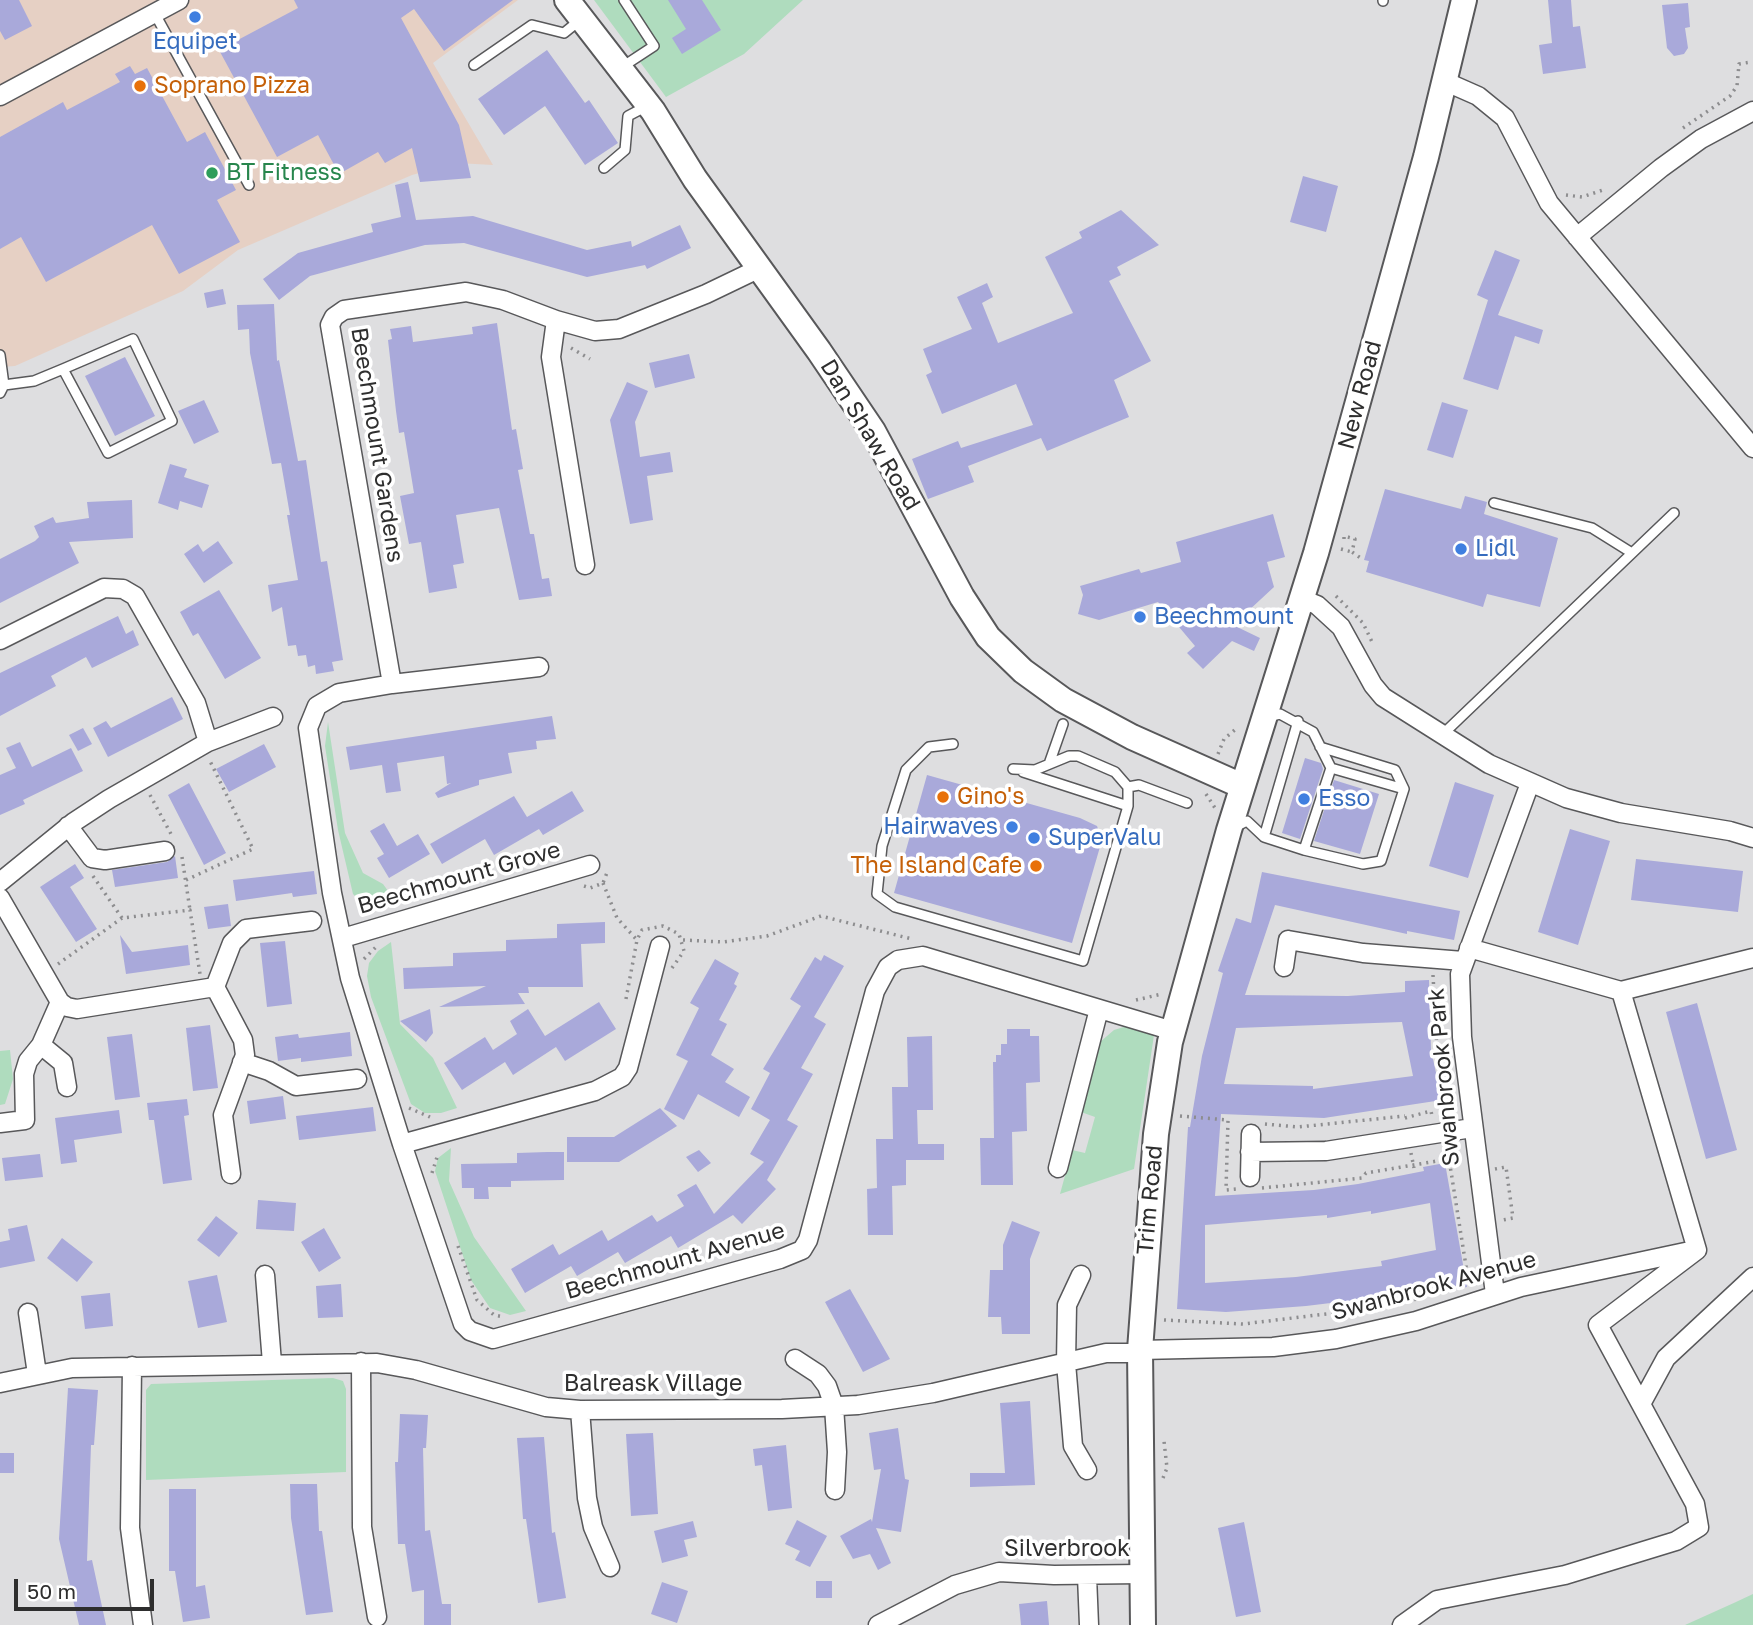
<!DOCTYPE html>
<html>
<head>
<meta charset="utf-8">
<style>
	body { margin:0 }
	#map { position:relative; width:1753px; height:1625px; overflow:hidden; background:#dedee0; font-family:"Golos Text",sans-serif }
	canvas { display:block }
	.scale { position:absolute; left:14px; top:1579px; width:140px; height:32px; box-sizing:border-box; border:4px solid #2e2e2e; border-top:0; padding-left:9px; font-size:21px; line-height:24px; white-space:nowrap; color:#2e2e2e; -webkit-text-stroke:5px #fff; paint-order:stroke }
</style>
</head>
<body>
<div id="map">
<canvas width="1753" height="1625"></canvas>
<div class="scale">50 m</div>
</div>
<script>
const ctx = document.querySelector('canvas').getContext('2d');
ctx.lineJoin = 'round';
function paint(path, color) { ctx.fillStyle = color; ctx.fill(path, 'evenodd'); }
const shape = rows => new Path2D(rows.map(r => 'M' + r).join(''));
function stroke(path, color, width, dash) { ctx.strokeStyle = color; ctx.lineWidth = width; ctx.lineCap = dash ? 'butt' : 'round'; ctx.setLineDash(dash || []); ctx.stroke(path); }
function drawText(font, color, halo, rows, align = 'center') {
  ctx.font = font + ' "Golos Text",sans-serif'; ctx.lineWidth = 7; ctx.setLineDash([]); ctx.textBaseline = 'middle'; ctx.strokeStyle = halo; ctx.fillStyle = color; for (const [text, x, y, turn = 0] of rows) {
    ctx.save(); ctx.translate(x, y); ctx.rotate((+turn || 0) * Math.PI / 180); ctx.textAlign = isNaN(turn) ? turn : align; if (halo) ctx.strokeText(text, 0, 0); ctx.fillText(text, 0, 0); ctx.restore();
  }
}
paint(shape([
	[0,0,518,0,433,63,493,165,457,163,412,175,238,250,183,291,15,366,0,367]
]), '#e6d0c4');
paint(shape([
	[594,0,803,0,744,54,666,97],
	[328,722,345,833,363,873,383,884,396,902,387,906,366,907,353,894,338,830,325,746],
	[391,942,400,1024,433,1058,457,1108,441,1113,425,1113,411,1104,371,997,367,976,369,963,378,951],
	[1127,1026,1154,1035,1134,1169,1060,1194,1072,1150,1085,1153,1095,1117,1081,1112,1100,1042,1114,1030],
	[10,1050,13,1079,5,1104,0,1105,0,1051],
	[451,1148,449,1181,474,1237,526,1311,510,1315,490,1308,471,1280,435,1171,438,1158],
	[333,1378,343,1381,346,1389,346,1472,146,1480,146,1390,151,1384],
	[1753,1594,1753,1625,1685,1625,1736,1602]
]), '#afdcbe');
paint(shape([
	[0,0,19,0,32,26,5,40,0,31],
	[294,0,513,0,444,51,414,9,401,18,459,125,471,178,420,182,412,148,385,163,378,152,339,174,318,135,277,157,219,50,298,8],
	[668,0,702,0,721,30,682,54,672,38,686,29],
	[1548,0,1571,0,1573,27,1580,26,1586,68,1543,74,1539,45,1552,43],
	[1688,3,1690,27,1685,28,1688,48,1684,54,1674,56,1667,48,1662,5],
	[547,50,585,103,589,100,618,143,585,165,545,106,504,135,478,99],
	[130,66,135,74,147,68,187,142,205,132,236,190,217,200,240,242,179,274,152,225,46,282,21,237,0,249,0,137,63,102,67,110,120,82,115,74],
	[1303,176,1338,186,1326,232,1290,222],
	[408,182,416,220,473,216,587,250,631,241,632,247,680,225,691,248,647,269,645,265,587,277,464,243,425,245,310,276,279,300,263,279,298,253,373,232,371,224,401,217,395,185],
	[1121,210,1159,245,1117,267,1121,275,1109,281,1151,361,1114,380,1129,417,1047,451,1041,438,968,466,974,482,928,499,912,459,958,441,961,448,1033,425,1016,384,942,414,926,375,932,372,923,349,972,329,957,297,987,283,993,297,982,303,998,343,1073,313,1045,257,1082,238,1079,232],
	[1495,250,1520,260,1498,315,1543,330,1539,344,1515,336,1498,390,1463,379,1488,300,1477,295],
	[223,289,226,304,207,308,204,293],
	[274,304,277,361,279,360,298,461,306,460,321,562,327,561,343,660,332,662,334,671,316,674,315,665,308,667,306,655,298,656,296,645,288,646,282,607,272,612,268,585,298,580,287,515,290,515,281,463,272,464,250,353,249,329,238,330,237,305],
	[497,323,512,430,516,429,523,469,518,470,530,534,534,534,542,579,549,578,552,596,519,600,499,508,456,515,464,563,453,565,457,588,429,593,421,542,409,544,400,496,414,493,404,432,399,433,396,411,388,340,392,339,390,329,411,326,413,342,473,334,472,327],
	[689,354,695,378,655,388,649,363],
	[125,357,155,416,115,436,85,376],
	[627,382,648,391,635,422,640,457,670,452,673,472,647,476,653,520,630,524,610,420],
	[204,400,219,432,194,444,178,411],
	[1442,402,1468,410,1453,458,1427,450],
	[170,464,187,469,184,477,209,485,202,508,180,501,178,510,158,503],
	[1385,489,1461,509,1465,496,1487,502,1484,514,1558,538,1540,607,1487,594,1483,607,1366,572,1369,561,1364,560],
	[132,500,133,538,69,542,79,563,0,603,0,559,35,541,39,537,34,526,53,517,56,523,89,518,87,502],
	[1273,514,1285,557,1267,562,1274,587,1233,625,1260,638,1254,651,1232,641,1203,669,1187,653,1195,646,1158,602,1099,620,1078,614,1083,595,1080,586,1139,569,1141,573,1181,562,1176,542],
	[218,541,233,563,204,583,184,554,198,544,203,552],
	[219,590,261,658,225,679,198,633,193,636,180,612],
	[118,616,126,634,133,630,139,645,92,668,86,657,51,676,56,686,0,716,0,673],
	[172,697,183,719,108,757,93,728,106,721,111,728],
	[552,716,556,739,536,741,537,749,508,753,512,773,479,780,479,785,438,798,435,793,451,783,447,784,444,756,397,763,401,791,386,793,382,765,350,770,346,747],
	[83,728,92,744,78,751,69,735],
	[20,742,32,767,71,748,83,771,23,800,25,804,0,815,0,775,16,768,6,748],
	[264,744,276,767,229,792,216,769],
	[1305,758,1321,763,1323,769,1300,839,1282,833],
	[927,775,1080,818,1097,826,1102,840,1072,943,894,893],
	[1334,780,1379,794,1360,854,1314,841],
	[1455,782,1494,795,1468,878,1429,866],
	[189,783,226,853,204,865,168,795],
	[572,791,584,811,543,835,539,829,494,855,485,839,442,864,430,844,514,796,527,817],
	[384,823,397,846,418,834,430,854,389,878,377,858,384,854,370,831],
	[1570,829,1610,841,1578,945,1538,932],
	[175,856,178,878,115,887,112,870,167,862],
	[1636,859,1743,871,1738,912,1631,900],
	[75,864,84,878,70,887,97,929,76,942,40,887],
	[314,871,317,894,293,897,292,893,236,901,233,880],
	[1262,872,1460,911,1454,940,1407,931,1407,934,1275,905,1245,995,1348,996,1405,992,1405,981,1429,980,1431,1050,1442,1100,1324,1118,1221,1114,1215,1196,1314,1190,1358,1184,1424,1171,1423,1167,1445,1163,1467,1287,1443,1291,1441,1281,1379,1292,1380,1297,1306,1306,1226,1312,1177,1309,1188,1127,1190,1127,1202,1056,1223,973,1218,971,1236,918,1251,923],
	[1402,1022,1413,1076,1313,1089,1313,1086,1224,1084,1236,1028],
	[1430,1203,1436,1250,1381,1261,1382,1266,1296,1277,1205,1283,1205,1225,1327,1215,1327,1218,1371,1211,1371,1214],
	[228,904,231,926,208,929,204,907],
	[605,922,605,943,581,944,583,987,528,987,529,993,518,993,525,1004,439,1007,486,986,404,989,403,968,453,966,453,953,506,951,506,940,557,938,557,924],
	[120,935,132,952,188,945,190,965,126,974],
	[285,941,292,1004,267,1007,260,943],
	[824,955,844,966,814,1017,826,1024,801,1068,813,1074,787,1120,798,1126,767,1180,776,1189,742,1224,733,1215,678,1248,671,1236,625,1263,618,1252,577,1276,571,1266,525,1293,511,1269,553,1244,559,1255,602,1230,608,1241,652,1215,657,1222,684,1206,677,1195,696,1184,714,1214,764,1162,750,1154,770,1120,751,1109,770,1073,763,1069,801,1006,790,999,815,957,821,961],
	[715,959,739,973,734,984,737,986,719,1020,727,1024,711,1055,734,1069,725,1082,750,1097,739,1117,698,1094,684,1120,664,1109,688,1061,676,1055,699,1008,690,1003],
	[599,1002,616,1029,565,1061,556,1047,513,1075,505,1062,462,1090,444,1063,485,1037,493,1050,517,1034,510,1021,528,1009,545,1036],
	[1697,1003,1737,1150,1706,1159,1666,1012],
	[430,1009,433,1033,426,1042,400,1021],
	[210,1025,218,1088,193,1091,186,1028],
	[1007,1029,1030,1029,1030,1036,1039,1036,1040,1082,1026,1083,1027,1131,1012,1132,1013,1185,981,1185,980,1138,994,1138,993,1062,996,1062,996,1055,1001,1055,1001,1044,1007,1044],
	[350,1032,352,1056,301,1062,301,1058,278,1061,275,1037,298,1034,299,1038],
	[132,1034,140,1097,115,1100,107,1037],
	[932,1036,933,1110,917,1110,918,1144,944,1144,944,1160,906,1160,906,1185,892,1186,893,1235,868,1235,867,1189,877,1188,876,1139,893,1139,892,1087,908,1087,907,1037],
	[283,1096,286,1119,250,1124,247,1101],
	[187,1099,189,1115,184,1116,192,1180,163,1184,154,1120,149,1120,147,1103],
	[373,1107,376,1131,299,1140,296,1116],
	[660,1108,677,1126,619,1162,567,1162,567,1137,614,1137],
	[119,1110,122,1133,74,1140,77,1162,61,1164,55,1118],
	[699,1150,711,1163,698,1172,686,1157],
	[547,1152,564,1152,564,1180,511,1181,511,1187,488,1187,489,1199,474,1199,474,1188,462,1188,461,1164,517,1163,517,1153],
	[40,1154,43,1177,5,1181,2,1158],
	[258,1200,296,1203,294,1231,256,1229],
	[216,1216,238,1233,219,1257,197,1240],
	[1012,1221,1040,1232,1030,1259,1030,1334,1002,1334,1001,1317,988,1317,990,1270,1003,1270,1003,1245],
	[27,1225,35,1261,0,1268,0,1242,10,1240,8,1229],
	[324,1228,341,1258,319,1272,301,1242],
	[62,1238,93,1262,77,1282,47,1258],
	[217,1275,227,1322,198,1328,188,1281],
	[341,1284,343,1317,318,1318,316,1286],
	[850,1289,890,1359,863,1372,825,1302],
	[110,1293,113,1326,85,1329,81,1296],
	[68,1388,98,1390,94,1445,91,1445,87,1561,92,1560,106,1625,79,1625,59,1539],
	[1030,1401,1035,1485,970,1487,970,1473,1005,1473,1000,1403],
	[400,1414,428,1415,426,1448,423,1448,425,1531,430,1530,442,1604,451,1604,451,1625,424,1625,424,1590,412,1592,405,1544,398,1544,395,1462,398,1462],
	[898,1428,905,1479,909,1480,901,1532,876,1528,891,1563,878,1570,870,1554,853,1559,840,1536,871,1519,872,1522,881,1469,874,1470,869,1433],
	[653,1433,658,1514,631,1516,626,1434],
	[544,1437,552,1533,555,1532,566,1598,538,1603,526,1519,523,1519,517,1438],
	[786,1445,792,1508,768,1511,762,1465,755,1466,753,1449],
	[0,1453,14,1453,14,1473,0,1473],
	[290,1484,317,1484,319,1531,322,1531,333,1612,306,1615,291,1518],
	[169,1489,196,1489,196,1587,205,1585,210,1618,183,1622,175,1571,169,1571],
	[797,1520,827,1536,810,1567,795,1560,800,1551,785,1544],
	[693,1521,697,1537,684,1540,688,1556,662,1563,654,1531],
	[1244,1522,1261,1612,1236,1617,1218,1528],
	[816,1581,832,1581,832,1598,816,1598],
	[662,1582,688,1591,677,1623,651,1614],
	[1047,1601,1049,1625,1021,1625,1019,1604]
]), '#a9a9da');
const lane = shape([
	[1383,1,1383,0],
	[155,14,249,185],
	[474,65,532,25,564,33,580,20],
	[622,67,654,46,624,0],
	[604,168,625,150,628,116,647,106],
	[0,355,4,385,0,393],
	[4,385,34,381,63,369,133,339,172,421,108,453,63,369],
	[1494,503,1592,528,1632,553],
	[1267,717,1280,714,1313,732,1331,768,1304,850],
	[1442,735,1674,513],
	[953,744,929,747,906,770,882,846,877,894,895,907,1083,961,1128,806,1128,787,1115,772,1078,756,1069,756,1035,770,1013,769],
	[1320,747,1395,770,1404,789],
	[1049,764,1063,724],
	[1023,772,1128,806],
	[1128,787,1139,785,1187,803],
	[1233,828,1247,821,1264,837,1304,850,1363,864,1381,861,1404,789,1331,768],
	[1264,837,1298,721]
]);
const street = shape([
	[1444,81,1478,96,1505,118,1549,203,1753,448],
	[0,96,179,0],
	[1577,237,1661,168,1701,139,1753,111],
	[585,565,551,357,556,320,595,331,619,329,706,294,758,269],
	[1302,599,1317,605,1341,627,1373,685,1383,697,1489,764,1566,798,1621,813,1730,831,1753,838],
	[0,640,104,588,123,589,135,596,196,703,208,742],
	[539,667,392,684,339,693,317,706,308,728,332,893,350,978,402,1144,463,1324,470,1331,493,1339,780,1259,802,1250,808,1240,875,991,888,967,898,960,923,956,1173,1031],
	[392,684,330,325,334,317,344,310,466,292,503,300,556,320],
	[68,826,92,858,105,860,165,851],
	[0,882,74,822,109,799,208,742,273,717],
	[0,898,60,1002,67,1007,77,1009,215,987],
	[343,938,590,865],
	[1469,948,1621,991,1753,958],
	[1284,967,1288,940,1363,953,1463,961],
	[1621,991,1697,1250],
	[41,1045,63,1063,67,1087],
	[242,1062,269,1071,296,1086,357,1079],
	[0,1123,25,1120,24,1074,28,1061,41,1045,60,1002],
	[402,1144,595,1091,622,1077,628,1068,660,946],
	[1250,1152,1326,1151,1472,1128],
	[1058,1168,1099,1009],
	[231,1174,223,1115,245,1055,243,1040,215,987,232,943,246,929,312,921],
	[1250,1177,1251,1134],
	[265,1275,272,1363],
	[1081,1275,1067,1305,1066,1363,1073,1446,1087,1470],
	[1495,1294,1462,1037,1460,974,1530,783],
	[28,1313,37,1374],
	[1140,1350,1273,1347,1336,1339,1416,1321,1521,1287,1690,1251],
	[795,1359,818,1374,827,1386,834,1406,837,1452,835,1490],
	[361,1362,362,1527,377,1617],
	[132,1366,130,1528,143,1625],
	[0,1383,72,1368,377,1363,416,1370,546,1407,580,1410,782,1409,858,1405,933,1393,1106,1353,1140,1353],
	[1641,1404,1666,1358,1753,1277],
	[580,1410,587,1498,593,1527,610,1567],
	[1087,1576,1089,1625],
	[878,1625,955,1585,999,1572,1054,1575,1142,1574],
	[1402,1625,1437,1600,1565,1575,1676,1541,1699,1527,1695,1504,1598,1325,1697,1250]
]);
const secondary = shape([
	[567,0,653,111,695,179,819,351,873,431,962,597,988,637,1023,671,1063,700,1132,737,1242,786],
	[1143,1625,1140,1350,1156,1134,1170,1042,1229,830,1316,553,1426,157,1464,0]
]);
stroke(lane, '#58585a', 12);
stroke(street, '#58585a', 21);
stroke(secondary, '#58585a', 28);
stroke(shape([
	[1683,128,1730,96,1737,86,1739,64,1751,62],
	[1566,195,1582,197,1606,189],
	[571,348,590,359],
	[1344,539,1344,536,1355,539,1352,552,1362,559],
	[1341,549,1352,552],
	[1336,596,1363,623,1373,644],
	[1218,754,1224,739,1237,728],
	[1206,794,1215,808],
	[150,795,171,834],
	[182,857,190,910],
	[93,876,122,918,190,910,200,974],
	[186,880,253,849,209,759],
	[603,883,617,918,637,940],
	[584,886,590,888,603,883,608,870],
	[683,940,723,942,767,936,821,916,912,939],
	[364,959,376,947],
	[58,964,122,918],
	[1433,975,1437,1050,1447,1112],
	[626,999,637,940,642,930,663,926,679,934,684,951,672,968],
	[1136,1000,1162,994],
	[409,1108,430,1117],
	[1180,1116,1228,1120,1226,1190,1237,1189],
	[1405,1118,1431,1111,1432,1116],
	[1265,1124,1298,1127,1405,1116],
	[1411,1153,1414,1168],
	[1460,1157,1449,1159,1469,1285],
	[1495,1169,1506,1167,1513,1218,1503,1220],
	[432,1173,438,1154],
	[1262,1188,1362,1178,1366,1173,1449,1159],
	[458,1246,477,1300,494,1315,504,1317],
	[1164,1320,1243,1324,1334,1313,1423,1298],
	[1163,1478,1167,1468,1164,1441]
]), '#8d8d8f', 3.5, [2, 5]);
stroke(lane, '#fff', 9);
stroke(street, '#fff', 18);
stroke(secondary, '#fff', 24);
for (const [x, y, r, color] of [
	[195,17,7,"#3f7fe0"],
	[140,86,7,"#e8710a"],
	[212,173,7,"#2e9e5b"],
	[1461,549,7,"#3f7fe0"],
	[1140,617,7,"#3f7fe0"],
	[943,797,7,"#e8710a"],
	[1304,799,7,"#3f7fe0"],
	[1012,827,7,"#3f7fe0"],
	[1034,838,7,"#3f7fe0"],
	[1036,866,7,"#e8710a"]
]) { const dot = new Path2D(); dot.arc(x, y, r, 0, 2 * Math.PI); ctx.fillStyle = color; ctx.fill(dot); stroke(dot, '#fff', 2.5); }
drawText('23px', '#366cbe', '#fff', [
	["Equipet",195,42,"center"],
	["Lidl",1475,549],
	["Beechmount",1154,617],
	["Esso",1318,799],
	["Hairwaves",998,827,"right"],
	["SuperValu",1048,838]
], 'left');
drawText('23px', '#c56008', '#fff', [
	["Soprano Pizza",154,86],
	["Gino's",957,797],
	["The Island Cafe",1022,866,"right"]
], 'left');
drawText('23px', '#27864d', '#fff', [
	["BT Fitness",226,173]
], 'left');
drawText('23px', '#2e2e2e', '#fff', [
	["New Road",1360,395,-75],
	["Dan Shaw Road",870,435,59],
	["Beechmount Gardens",377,445,81],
	["Beechmount Grove",459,878,-16],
	["Swanbrook Park",1444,1077,-95],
	["Trim Road",1150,1200,-85],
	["Beechmount Avenue",675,1261,-16],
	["Swanbrook Avenue",1434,1286,-15],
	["Balreask Village",653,1384],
	["Silverbrook",1067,1549]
]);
</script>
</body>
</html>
